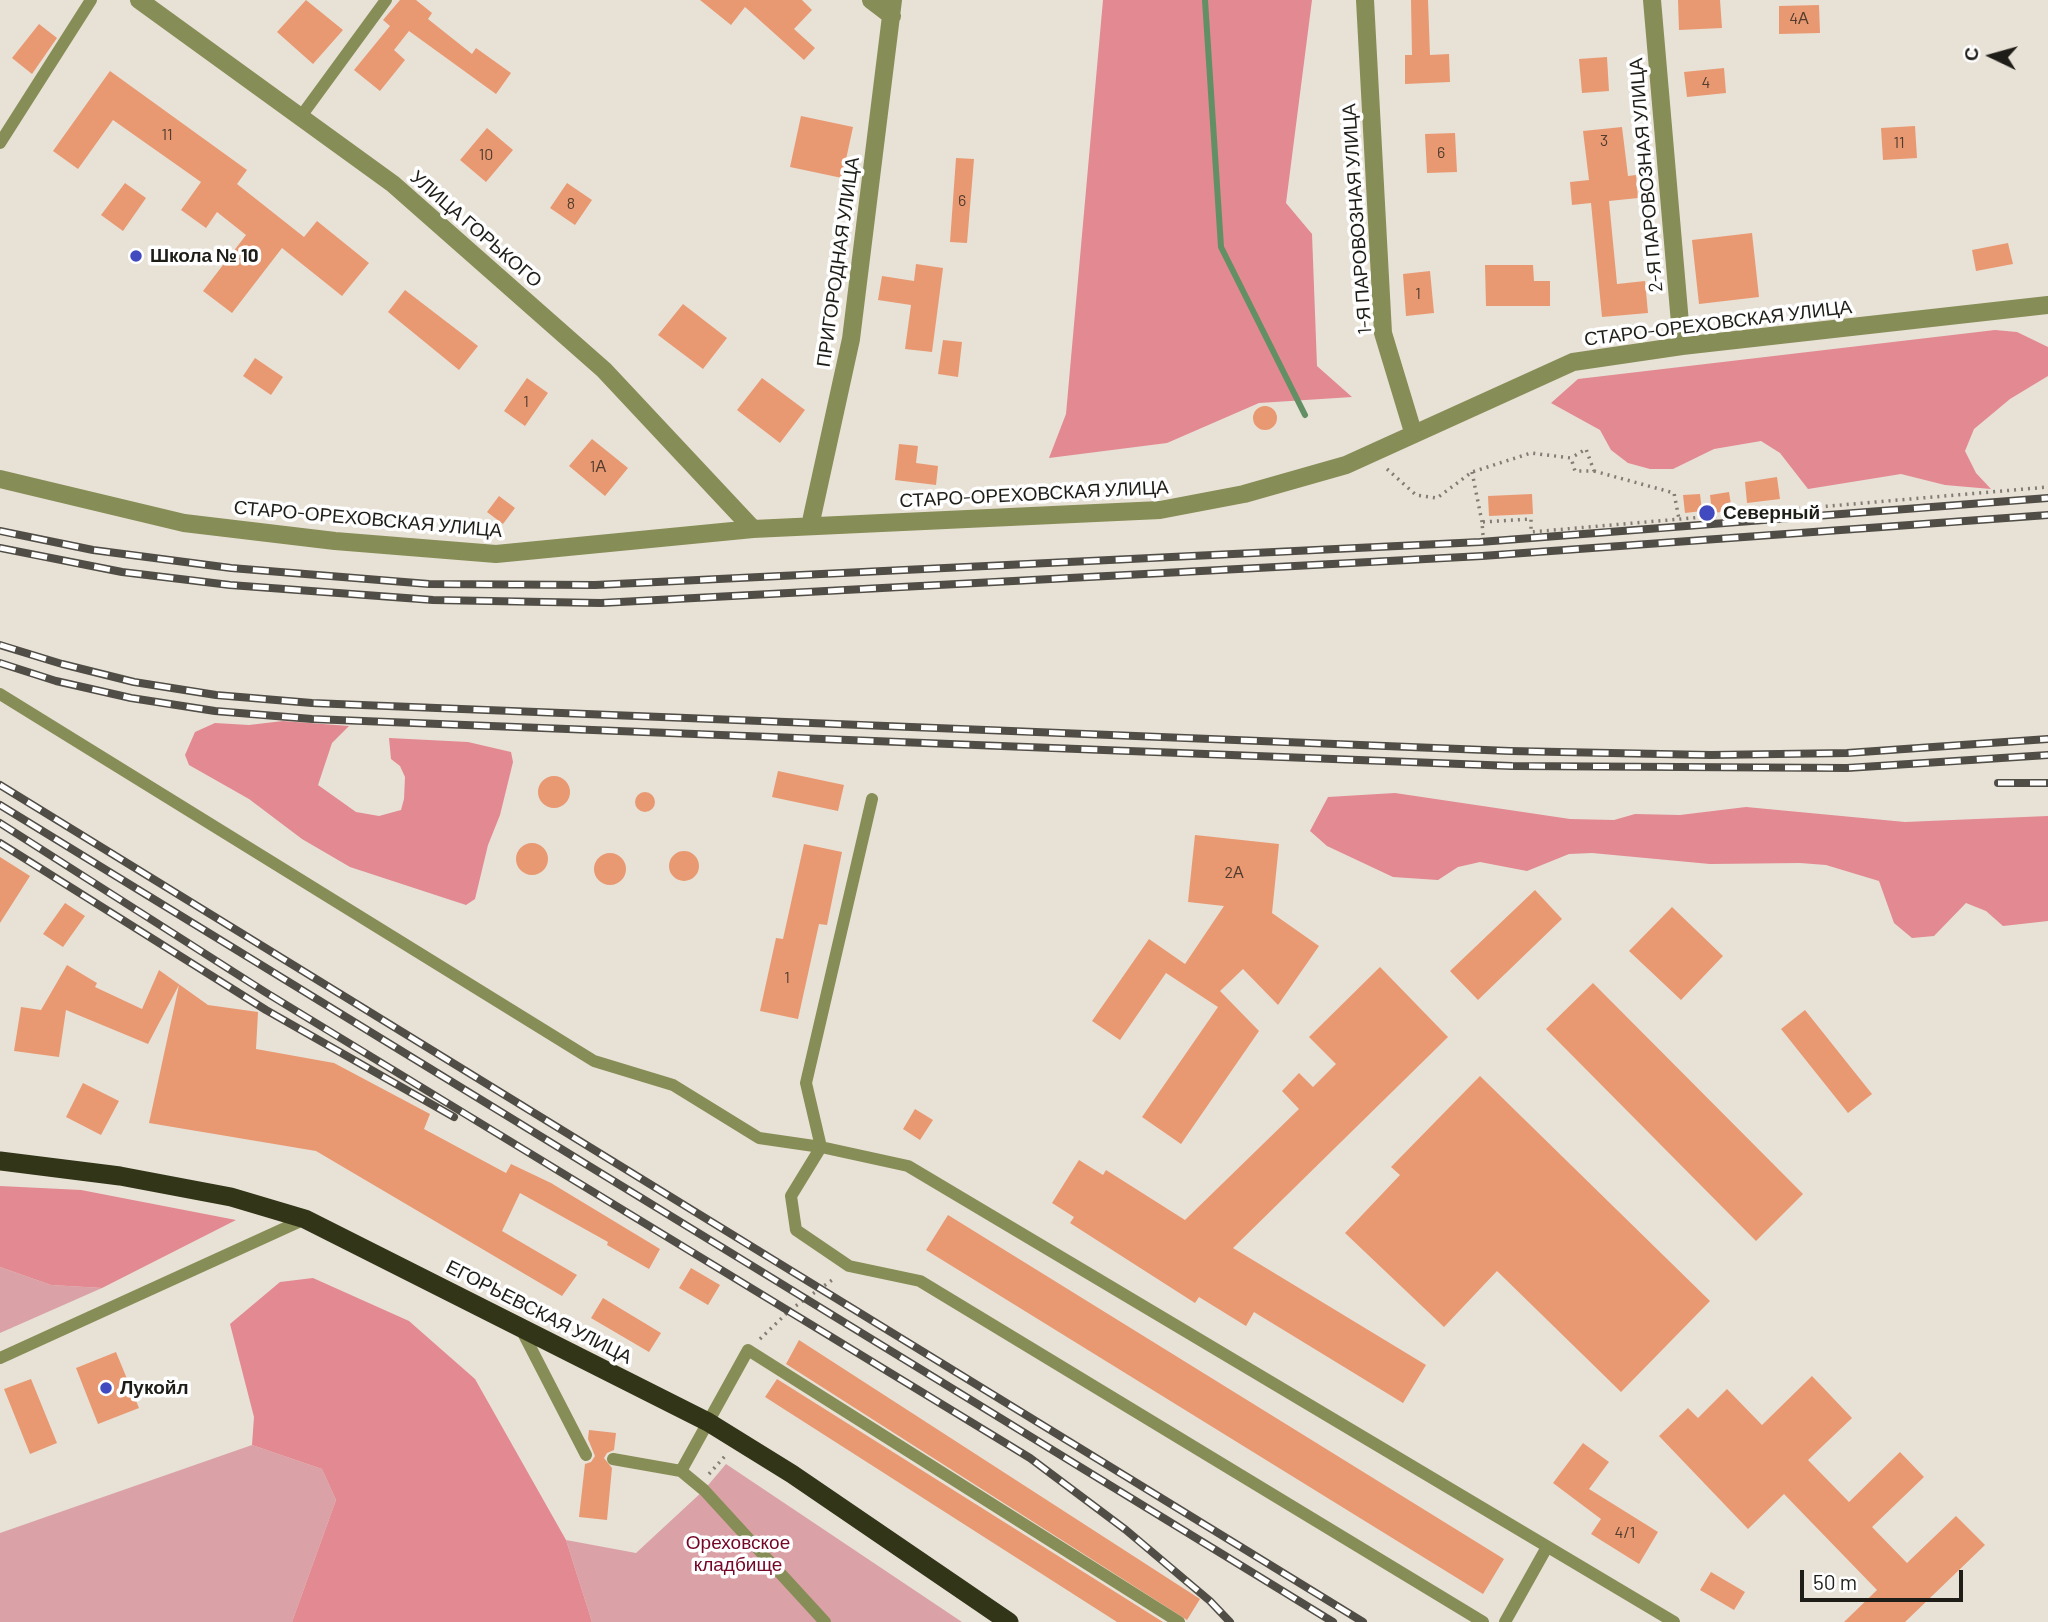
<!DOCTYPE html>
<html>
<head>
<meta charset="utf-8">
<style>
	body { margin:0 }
	#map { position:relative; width:2048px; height:1622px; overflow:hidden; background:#e8e1d6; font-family:Barlow,sans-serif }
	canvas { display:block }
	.north { position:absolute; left:1957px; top:21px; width:70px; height:70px; -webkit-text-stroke:5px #fff; paint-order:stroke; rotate:275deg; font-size:19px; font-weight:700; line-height:28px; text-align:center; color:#1f1d18 }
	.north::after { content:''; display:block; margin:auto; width:24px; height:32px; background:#1f1d18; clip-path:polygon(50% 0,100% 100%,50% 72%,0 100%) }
	.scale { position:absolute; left:1800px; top:1570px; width:163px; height:32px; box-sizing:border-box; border:4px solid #1f1d18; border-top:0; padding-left:9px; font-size:21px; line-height:24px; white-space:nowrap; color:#1f1d18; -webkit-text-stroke:5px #fff; paint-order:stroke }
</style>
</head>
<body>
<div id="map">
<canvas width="2048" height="1622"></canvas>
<div class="north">С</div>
<div class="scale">50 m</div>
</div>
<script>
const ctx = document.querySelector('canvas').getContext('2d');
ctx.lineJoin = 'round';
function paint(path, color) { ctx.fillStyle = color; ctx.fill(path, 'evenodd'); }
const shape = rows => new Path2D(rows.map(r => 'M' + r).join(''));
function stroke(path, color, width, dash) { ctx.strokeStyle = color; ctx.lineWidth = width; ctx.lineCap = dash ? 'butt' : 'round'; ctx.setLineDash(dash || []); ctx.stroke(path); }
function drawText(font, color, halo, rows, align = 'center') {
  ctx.font = font + ' Barlow,sans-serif'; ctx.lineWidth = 7; ctx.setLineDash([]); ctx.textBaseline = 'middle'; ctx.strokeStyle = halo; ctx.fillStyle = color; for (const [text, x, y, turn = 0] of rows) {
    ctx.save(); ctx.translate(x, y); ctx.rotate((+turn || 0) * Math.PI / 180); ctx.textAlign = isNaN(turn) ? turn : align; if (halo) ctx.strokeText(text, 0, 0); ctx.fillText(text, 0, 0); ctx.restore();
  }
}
paint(shape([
	[0,1267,51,1285,102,1288,0,1333],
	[252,1445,322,1469,336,1500,292,1622,0,1622,0,1533],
	[726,1464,962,1622,592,1622,566,1540,636,1553,704,1490]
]), '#daa2a7');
paint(shape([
	[1103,0,1312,0,1286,203,1312,234,1317,366,1352,397,1259,403,1167,443,1049,458,1066,414],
	[1995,330,2017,332,2048,347,2048,376,2010,399,1974,429,1965,451,1976,473,1991,489,1945,485,1901,474,1808,489,1780,453,1761,441,1714,449,1673,469,1650,469,1628,463,1611,450,1600,430,1551,403,1578,379],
	[283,721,349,726,332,743,318,785,356,812,379,816,401,810,404,799,405,777,400,766,391,759,389,738,468,742,511,752,513,762,500,815,488,845,475,899,466,905,350,867,302,839,249,799,189,765,185,755,195,732,215,723,249,725],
	[1395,793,1570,819,1614,820,1635,814,1680,815,1746,807,1905,822,2048,816,2048,921,2003,926,1986,911,1966,903,1934,936,1912,938,1894,923,1879,881,1826,865,1800,863,1710,864,1592,853,1569,854,1527,871,1480,862,1458,867,1438,880,1393,877,1327,846,1310,831,1328,797],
	[0,1186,81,1190,236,1220,102,1288,51,1285,0,1267],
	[313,1278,409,1321,475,1379,566,1540,592,1622,292,1622,336,1500,322,1469,252,1445,254,1417,230,1324,280,1282]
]), '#e28992');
stroke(shape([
	[1205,0,1221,247,1305,415]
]), '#629064', 6);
paint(shape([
	[306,0,343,30,313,64,277,32],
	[400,0,416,0,432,13,428,19,472,54,476,48,511,73,496,94,409,31,394,50,405,60,380,91,354,70,390,26,383,20],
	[700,0,802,0,812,10,794,29,815,48,804,60,745,7,731,25],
	[1411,0,1428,0,1430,55,1449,54,1450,82,1405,84,1405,55,1412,55],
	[1678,0,1720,0,1722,28,1679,30],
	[1819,5,1820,33,1779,34,1779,6],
	[39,24,57,38,32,74,12,58],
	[1607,57,1609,91,1582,93,1579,59],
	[1724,68,1726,93,1687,97,1684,72],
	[110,71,247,170,237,184,304,237,317,221,369,263,342,296,282,248,232,313,203,291,246,235,217,212,206,228,181,210,201,182,113,120,78,169,53,151],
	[801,116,853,127,842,178,790,167],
	[1915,126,1917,158,1883,160,1881,128],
	[1622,127,1628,176,1636,175,1638,198,1609,201,1617,284,1645,281,1648,313,1602,317,1591,203,1572,205,1570,182,1589,180,1583,131],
	[487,128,513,150,486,182,460,160],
	[1455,133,1457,172,1427,173,1425,134],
	[956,158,974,159,967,243,950,242],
	[125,183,146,198,123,231,101,215],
	[567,183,592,200,575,225,550,208],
	[1752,233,1759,297,1699,304,1692,240],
	[2008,243,2013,264,1976,271,1972,250],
	[916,264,943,268,932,352,905,349,911,305,878,300,882,276,914,281],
	[1485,265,1533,265,1534,281,1550,281,1550,306,1486,306],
	[1430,271,1434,313,1406,316,1403,274],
	[405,290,478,346,459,370,388,312],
	[683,304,727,338,703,369,658,335],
	[943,340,962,342,958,377,938,374],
	[255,358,283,377,271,395,243,376],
	[527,378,548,393,525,426,504,411],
	[762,378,805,410,780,443,737,410],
	'1253 418a12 12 0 1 1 24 0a12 12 0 1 1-24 0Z',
	[592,439,628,468,605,496,569,466],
	[899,444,918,446,916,463,938,466,936,485,895,480],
	[1777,477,1780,499,1747,503,1745,482],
	[1729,492,1732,511,1712,513,1710,495],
	[1532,494,1533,514,1489,516,1488,496],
	[1700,494,1702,511,1685,513,1683,495],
	[499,496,515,508,503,524,487,512],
	[778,771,844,785,838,811,772,797],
	'538 792a16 16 0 1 1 32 0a16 16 0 1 1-32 0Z',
	'635 802a10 10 0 1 1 20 0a10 10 0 1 1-20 0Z',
	[1195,835,1279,844,1272,913,1319,946,1278,1005,1243,969,1220,991,1259,1031,1181,1144,1142,1117,1218,1007,1166,973,1120,1040,1092,1021,1149,939,1185,964,1224,906,1188,902],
	'516 859a16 16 0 1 1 32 0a16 16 0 1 1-32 0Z',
	[804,844,842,852,827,925,819,924,798,1019,760,1011,776,938,783,939],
	'669 866a15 15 0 1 1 30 0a15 15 0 1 1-30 0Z',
	'594 869a16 16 0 1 1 32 0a16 16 0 1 1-32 0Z',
	[0,857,30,876,0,923],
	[1535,890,1562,919,1478,1000,1450,971],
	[65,903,85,916,63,947,43,934],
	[1672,907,1723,956,1681,1000,1629,951],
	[67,965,97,983,95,987,142,1009,159,970,208,1005,258,1012,256,1049,334,1063,430,1114,424,1129,506,1173,511,1164,551,1183,660,1249,649,1269,607,1245,608,1242,520,1193,502,1231,577,1275,562,1296,316,1151,149,1123,179,985,148,1044,66,1010,59,1057,14,1051,21,1007,41,1010],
	[1380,967,1448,1037,1233,1248,1426,1365,1403,1403,1254,1312,1246,1326,1199,1297,1195,1303,1070,1223,1074,1217,1052,1203,1079,1160,1103,1175,1106,1170,1185,1220,1299,1109,1282,1091,1299,1073,1313,1087,1336,1064,1309,1037],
	[1593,983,1803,1194,1756,1241,1546,1029],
	[1805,1010,1872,1094,1848,1113,1781,1029],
	[1480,1076,1710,1301,1621,1392,1497,1271,1444,1327,1345,1233,1400,1175,1391,1167],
	[83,1083,119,1101,101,1135,66,1117],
	[915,1109,933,1120,920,1140,903,1129],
	[948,1215,1504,1559,1483,1594,926,1250],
	[691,1268,720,1285,708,1305,679,1288],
	[603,1298,661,1333,649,1352,591,1318],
	[799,1340,1200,1599,1187,1620,786,1364],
	[116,1352,139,1408,98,1424,76,1368],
	[1812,1376,1852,1418,1808,1460,1849,1502,1900,1452,1924,1477,1872,1527,1907,1563,1956,1516,1985,1545,1905,1622,1844,1622,1877,1590,1784,1494,1748,1529,1659,1436,1688,1408,1698,1418,1727,1389,1762,1425],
	[31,1379,57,1443,30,1454,4,1389],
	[777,1379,1163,1622,1117,1622,765,1397],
	[589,1430,616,1433,614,1450,607,1453,604,1458,612,1468,607,1520,579,1517,585,1464,591,1462,595,1456,588,1439],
	[1583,1443,1609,1462,1589,1489,1658,1532,1639,1564,1591,1534,1601,1519,1553,1483],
	[1711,1572,1745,1592,1734,1610,1700,1590]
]), '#e89972');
stroke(shape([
	[1387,469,1416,495,1437,498,1472,472,1531,453,1571,458,1575,471,1594,471,1586,449,1571,458],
	[1594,471,1674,493,1679,519],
	[1472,472,1482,522],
	[1483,535,1482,522,1531,519,1531,532,2048,487],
	[760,1339,790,1310,835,1278],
	[709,1474,725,1456]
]), '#817c74', 3.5, [2, 5]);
stroke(shape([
	[299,119,386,0],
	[0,143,91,0],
	[0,694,594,1061,673,1085,759,1138,821,1147,908,1166,1674,1622],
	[872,799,806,1083,821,1147,791,1196,796,1230,849,1266,920,1281,1483,1622],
	[521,1329,586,1455],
	[0,1358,305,1219],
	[613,1459,681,1471,748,1350,1179,1622],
	[681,1471,704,1490,825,1622],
	[1505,1622,1547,1547]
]), '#878d56', 12);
stroke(shape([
	[139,0,393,184,604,370,753,529],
	[871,0,892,16],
	[1365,0,1383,333,1413,432],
	[1652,0,1682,346],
	[0,479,184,523,335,541,496,554,753,529,1160,510,1244,494,1346,465,1573,362,1682,346,2048,305],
	[810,526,851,339,893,0]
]), '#878d56', 18);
stroke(shape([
	[0,1161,120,1176,231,1197,305,1219,708,1422,792,1474,1009,1622]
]), '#323518', 19);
const rail = shape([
	[0,531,93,550,231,568,429,584,595,585,1480,542,2048,498],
	[0,548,122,572,230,585,433,600,601,603,1482,556,2048,515],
	[0,645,62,664,134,682,216,695,312,703,1510,751,1711,755,1847,753,2048,739],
	[0,663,56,681,131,698,215,711,312,719,1512,766,1847,768,2048,755],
	[1998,783,2048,783],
	[0,785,1363,1622],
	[0,805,1333,1622],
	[0,823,265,992,1030,1458,1126,1530,1210,1601,1230,1622],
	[0,843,266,1010,454,1117]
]);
stroke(rail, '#504d47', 8);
stroke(rail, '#fff', 5, [16]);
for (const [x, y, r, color] of [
	[136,256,7,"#414abf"],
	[1707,513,9,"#414abf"],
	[106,1388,7,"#414abf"]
]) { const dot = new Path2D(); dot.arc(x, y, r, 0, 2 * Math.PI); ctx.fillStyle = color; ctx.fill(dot); stroke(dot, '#fff', 2.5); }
drawText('16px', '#513c2e', null, [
	["4А",1799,19],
	["4",1706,83],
	["11",167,135],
	["3",1604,141],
	["11",1899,143],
	["6",1441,153],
	["10",486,155],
	["6",962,201],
	["8",571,204],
	["1",1418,294],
	["1",526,402],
	["1А",598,467],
	["2А",1234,873],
	["1",787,978],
	["4/1",1625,1533]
]);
drawText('19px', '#1f1d18', '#fff', [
	["2-Я ПАРОВОЗНАЯ УЛИЦА",1646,175,-95],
	["1-Я ПАРОВОЗНАЯ УЛИЦА",1357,219,-94],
	["УЛИЦА ГОРЬКОГО",476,229,41],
	["ПРИГОРОДНАЯ УЛИЦА",838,262,-82],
	["СТАРО-ОРЕХОВСКАЯ УЛИЦА",1718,323,-7],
	["СТАРО-ОРЕХОВСКАЯ УЛИЦА",1034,494,-3],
	["СТАРО-ОРЕХОВСКАЯ УЛИЦА",368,519,5],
	["ЕГОРЬЕВСКАЯ УЛИЦА",539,1312,27]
]);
drawText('bold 19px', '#1f1d18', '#fff', [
	["Школа № 10",150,256],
	["Северный",1723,513],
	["Лукойл",120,1388]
], 'left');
drawText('19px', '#750527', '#fff', [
	["Ореховское",738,1543],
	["кладбище",738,1565]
]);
</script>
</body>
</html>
